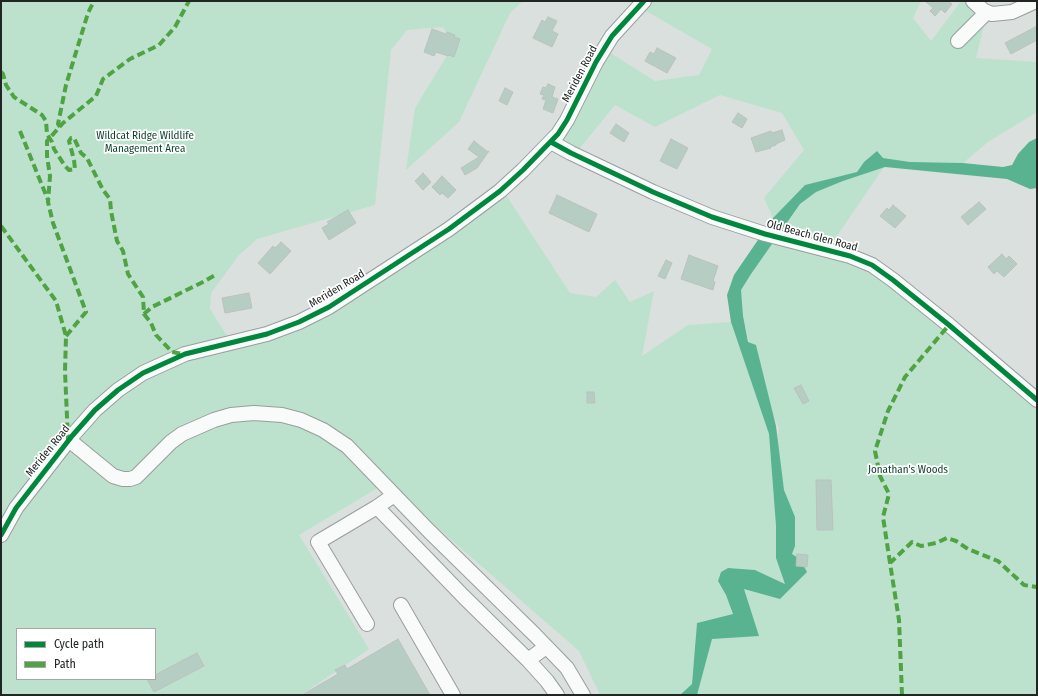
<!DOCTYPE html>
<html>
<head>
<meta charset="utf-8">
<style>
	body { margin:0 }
	#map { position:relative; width:1038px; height:696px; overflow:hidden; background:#dae0dd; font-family:"Fira Sans Condensed",sans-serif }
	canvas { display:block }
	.frame { position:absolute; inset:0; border:2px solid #212623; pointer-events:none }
	.legend { position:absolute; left:16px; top:628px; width:140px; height:52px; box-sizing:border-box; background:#fff; border:1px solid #a6a8a7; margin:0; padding:5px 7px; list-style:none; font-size:12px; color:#212623 }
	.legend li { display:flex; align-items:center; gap:8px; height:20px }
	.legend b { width:20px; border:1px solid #a6a8a7 }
</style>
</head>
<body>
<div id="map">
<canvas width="1038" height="696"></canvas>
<div class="frame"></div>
<ul class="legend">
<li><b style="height:5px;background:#00873e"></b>Cycle path</li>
<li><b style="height:5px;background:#50a342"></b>Path</li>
</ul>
</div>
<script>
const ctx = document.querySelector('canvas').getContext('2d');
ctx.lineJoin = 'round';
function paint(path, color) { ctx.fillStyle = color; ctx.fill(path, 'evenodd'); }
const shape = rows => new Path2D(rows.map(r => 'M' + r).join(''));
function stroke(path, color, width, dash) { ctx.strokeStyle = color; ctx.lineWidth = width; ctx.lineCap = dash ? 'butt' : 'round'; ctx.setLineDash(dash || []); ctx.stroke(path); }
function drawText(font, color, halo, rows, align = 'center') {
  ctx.font = font + ' "Fira Sans Condensed",sans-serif'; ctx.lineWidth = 3.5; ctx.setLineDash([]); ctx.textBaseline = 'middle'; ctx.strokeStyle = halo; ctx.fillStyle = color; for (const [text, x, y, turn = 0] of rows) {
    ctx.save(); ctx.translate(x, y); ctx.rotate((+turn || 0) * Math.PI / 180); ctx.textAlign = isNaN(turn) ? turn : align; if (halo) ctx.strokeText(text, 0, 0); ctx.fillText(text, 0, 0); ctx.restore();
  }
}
paint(shape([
	[1,1,523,1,510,13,459,122,406,170,415,108,454,44,443,27,407,30,391,50,375,205,257,239,239,255,211,293,210,309,231,342,289,324,434,236,502,189,570,293,596,297,615,280,630,302,654,291,642,356,688,325,731,322,769,434,776,526,776,545,786,584,775,452,779,428,760,387,739,303,743,274,773,243,800,204,816,192,843,181,884,167,826,252,841,261,860,267,884,282,937,326,946,322,1037,398,1037,695,693,695,703,639,740,633,733,589,785,584,755,570,728,568,721,572,718,581,726,595,733,614,697,623,692,684,680,695,600,695,579,651,386,483,299,535,369,649,301,695,1,695],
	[17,629,155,629,155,679,17,679],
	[645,1,921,1,913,18,931,41,961,1,974,1,988,9,976,58,1037,62,1037,112,988,142,963,163,910,162,883,158,864,162,857,172,805,185,773,218,764,198,804,150,782,113,720,95,655,127,615,105,575,154,554,140,604,49,655,81,699,75,712,49,639,7]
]), '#bce2ce');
paint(shape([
	[1037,138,1037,188,1030,189,1007,179,885,167,843,181,816,192,800,204,751,274,741,290,743,316,748,342,756,345,776,426,784,490,795,517,795,546,792,554,800,559,807,572,780,599,744,589,759,636,712,639,697,695,680,695,692,684,697,623,733,614,726,595,718,581,721,572,728,568,755,570,785,584,776,558,776,526,769,434,731,322,727,295,734,275,773,218,805,185,857,172,864,162,877,151,883,158,910,162,963,163,1003,167,1012,165,1018,154,1029,142]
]), '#59b391');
const building = shape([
	[925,1,948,1,952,4,945,13,941,9,935,16,930,11,933,8,925,1],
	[548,17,557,21,552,31,558,34,552,47,533,38,542,20,545,22,548,17],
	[1037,26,1037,40,1011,54,1005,43,1037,26],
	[432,29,446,34,447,32,455,35,454,37,460,39,454,57,449,55,448,56,436,52,434,56,424,52,432,29],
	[657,48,676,58,667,73,645,61,650,52,654,54,657,48],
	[548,84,555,87,552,97,558,99,553,113,543,109,546,100,542,99,544,95,540,94,543,87,546,88,548,84],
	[505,88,513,92,507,105,499,101,505,88],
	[738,113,747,119,742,128,732,122,738,113],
	[616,124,629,133,624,142,610,133,616,124],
	[782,130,785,140,776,144,776,145,770,147,771,148,756,152,751,138,771,131,772,133,782,130],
	[671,139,688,148,677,169,660,161,671,139],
	[474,141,488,152,489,151,477,168,465,175,461,168,479,157,468,149,474,141],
	[423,173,431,182,423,190,415,181,423,173],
	[442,176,456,190,448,198,442,193,440,195,432,187,442,176],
	[557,195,597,214,589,232,549,213,557,195],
	[979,202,986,209,968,225,961,217,979,202],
	[893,205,906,216,895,228,880,216,887,208,889,210,893,205],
	[348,210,356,223,329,240,322,228,329,224,327,222,348,210],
	[281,242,291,251,270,274,258,263,273,246,275,248,281,242],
	[1002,254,1006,259,1009,256,1017,264,1004,277,997,271,994,274,988,267,1002,254],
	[689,255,718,266,713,281,715,282,713,290,681,279,689,255],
	[666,260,672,263,665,279,658,276,666,260],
	[249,293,252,308,225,313,222,298,249,293],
	[801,385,809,401,803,404,794,388,801,385],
	[587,392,594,392,595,403,587,403,587,392],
	[816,480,831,480,833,530,817,530,816,480],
	[797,554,808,555,807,567,796,566,797,554],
	[398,639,430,695,302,695,338,674,335,670,345,665,347,669,398,639],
	[197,653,204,666,154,692,147,679,155,679,155,675,197,653]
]);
paint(building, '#b5cdc2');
stroke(building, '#bcc1be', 1);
const minor = shape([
	[973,1,984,11,987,12],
	[958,41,987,12,992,14,1012,12,1036,1],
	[551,142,571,153,653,192,712,217,765,234,850,256,872,265,893,280,949,325,1037,400],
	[69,440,113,476,123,479,130,479,136,477,171,442,182,434,214,420,231,415,254,413,282,415,301,420,323,430,347,446,429,531,535,635,567,668,583,695],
	[394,495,377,507,463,596,528,660,546,647],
	[1,535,16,508,72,436,95,410,118,390,143,373,185,354,267,334,299,322,329,307,449,229,500,191,523,170,558,134,567,120,596,62,612,36,644,1],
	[401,605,453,695],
	[367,624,318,542,377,507],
	[528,660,547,681,557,695]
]);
stroke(minor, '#999e9b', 16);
stroke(minor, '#f9fafa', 14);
stroke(shape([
	[1,72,3,74,6,85,14,97,42,115,46,121,47,134,52,142,54,149,65,166,69,170,75,169,74,160,69,141,71,138,74,138,81,153,87,158,103,190,110,199,111,211,117,241,123,251,128,274,143,297,144,314,151,323,156,335,172,352,183,354],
	[60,127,58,124,66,85,88,13,94,1],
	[20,131,48,200],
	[1,226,56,301,66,336,65,371,68,440],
	[144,314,152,307,201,283,217,274],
	[66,336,86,312,53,223,48,202,50,176,47,156,47,141,63,123,96,96,103,79,130,59,159,45,175,27,189,1],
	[890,563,883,517,889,494,880,476,875,451,888,411,905,377,949,325],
	[902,695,899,620,890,563,912,542,921,546,936,543,947,538,956,541,968,549,998,561,1024,585,1037,587]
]), '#50a342', 4, [8, 4]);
stroke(shape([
	[551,142,571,153,653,192,712,217,765,234,850,256,872,265,893,280,949,325,1037,400],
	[1,535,16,508,72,436,95,410,118,390,143,373,185,354,267,334,299,322,329,307,449,229,500,191,523,170,558,134,567,120,596,62,612,36,644,1]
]), '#00873e', 5);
drawText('11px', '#212623', '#fff', [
	["Meriden Road",580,74,-62],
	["Old Beach Glen Road",812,236,15],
	["Meriden Road",337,289,-31],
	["Meriden Road",48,451,-51]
]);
drawText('11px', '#0c3e2a', '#fff', [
	["Wildcat Ridge Wildlife",145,136],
	["Management Area",145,149],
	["Jonathan's Woods",908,470]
]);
</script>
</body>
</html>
